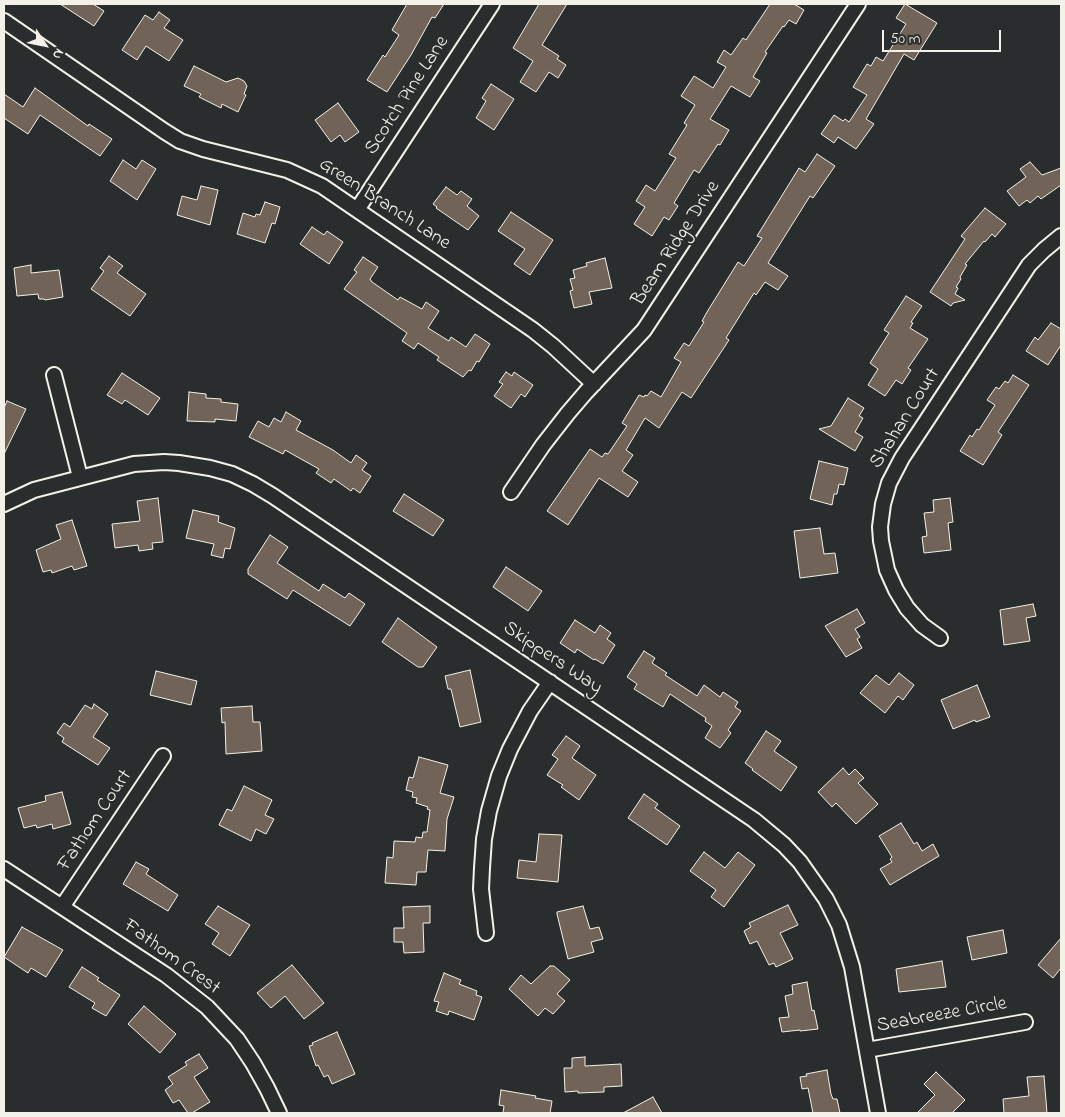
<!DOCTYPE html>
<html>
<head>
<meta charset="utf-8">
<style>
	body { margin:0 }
	#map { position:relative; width:1065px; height:1117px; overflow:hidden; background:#2a2d2e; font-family:"Indie Flower",sans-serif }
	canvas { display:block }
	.frame { position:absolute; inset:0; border:5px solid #f4f1e8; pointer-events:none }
	.north { position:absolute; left:20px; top:20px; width:50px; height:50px; -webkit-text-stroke:4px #2a2d2e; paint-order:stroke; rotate:124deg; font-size:14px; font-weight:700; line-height:20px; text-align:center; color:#f4f1e8 }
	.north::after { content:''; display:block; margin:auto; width:18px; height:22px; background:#f4f1e8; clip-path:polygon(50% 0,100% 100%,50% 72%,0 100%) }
	.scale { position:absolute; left:882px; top:30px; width:119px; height:22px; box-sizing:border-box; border:2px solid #f4f1e8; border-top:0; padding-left:6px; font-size:15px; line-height:18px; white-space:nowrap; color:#f4f1e8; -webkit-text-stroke:4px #2a2d2e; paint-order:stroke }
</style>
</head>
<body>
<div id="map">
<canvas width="1065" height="1117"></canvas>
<div class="frame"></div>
<div class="north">N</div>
<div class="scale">50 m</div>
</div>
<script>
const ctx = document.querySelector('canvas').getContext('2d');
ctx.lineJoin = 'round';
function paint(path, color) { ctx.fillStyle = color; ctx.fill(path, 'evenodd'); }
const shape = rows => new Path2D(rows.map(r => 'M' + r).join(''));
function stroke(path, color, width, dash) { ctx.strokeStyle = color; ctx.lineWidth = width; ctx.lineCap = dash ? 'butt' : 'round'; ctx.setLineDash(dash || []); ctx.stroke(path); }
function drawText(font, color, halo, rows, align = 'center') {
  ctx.font = font + ' "Indie Flower",sans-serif'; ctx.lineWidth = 4; ctx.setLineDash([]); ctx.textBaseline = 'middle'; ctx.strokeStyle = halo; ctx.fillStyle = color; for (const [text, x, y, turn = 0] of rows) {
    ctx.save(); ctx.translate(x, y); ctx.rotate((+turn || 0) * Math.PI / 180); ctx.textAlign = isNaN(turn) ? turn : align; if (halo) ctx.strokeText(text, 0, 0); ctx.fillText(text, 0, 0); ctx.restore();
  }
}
const building = shape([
	[60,4,93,4,104,11,94,26,60,4],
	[407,4,444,4,435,18,432,17,411,55,387,92,367,80,383,55,385,57,399,35,392,30,407,4],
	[539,4,567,4,542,45,559,56,557,59,566,65,558,78,549,72,536,92,520,82,533,61,513,48,539,4],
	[770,4,794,4,804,10,796,24,789,20,784,27,783,26,765,52,767,53,753,77,760,81,750,97,731,86,710,119,729,130,720,145,718,144,699,173,694,170,674,203,678,206,669,220,664,217,652,236,634,224,645,207,636,201,646,185,655,191,676,158,669,154,687,125,684,123,695,105,681,96,694,76,713,88,726,67,717,62,724,50,731,55,743,38,746,40,770,4],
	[905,4,937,23,914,60,904,54,866,119,874,124,856,149,838,137,834,143,821,134,834,115,843,121,845,119,849,122,867,95,853,87,867,64,871,66,876,57,883,61,906,24,896,18,905,4],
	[159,12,170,20,164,28,183,40,169,61,146,46,137,60,122,50,145,15,153,20,159,12],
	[194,66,226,82,238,78,244,81,247,86,244,94,246,95,238,112,222,104,221,108,199,97,201,94,184,86,194,66],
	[491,84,514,99,494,130,476,118,486,101,482,98,491,84],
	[35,88,88,126,89,124,112,139,100,156,40,115,28,134,4,118,4,94,23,107,35,88],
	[338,103,359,132,345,142,340,135,331,142,315,120,338,103],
	[817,154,835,166,813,198,810,196,768,263,788,276,778,290,765,282,756,295,754,293,726,338,729,340,691,398,682,392,659,428,645,418,626,450,633,455,622,471,638,482,628,497,599,478,568,525,547,511,590,449,602,457,605,453,608,454,627,426,622,423,639,395,644,397,645,395,647,396,651,391,661,397,681,362,674,358,684,343,689,346,704,322,702,321,707,312,738,262,744,266,762,238,757,236,799,168,805,172,817,154],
	[123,160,136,169,142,160,156,169,137,200,110,181,123,160],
	[1030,162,1042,175,1061,168,1061,185,1041,199,1038,196,1030,203,1027,200,1019,206,1007,191,1026,177,1020,169,1030,162],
	[201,186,218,190,210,225,177,215,182,196,197,200,201,186],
	[446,187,457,195,461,191,472,199,467,206,479,216,468,230,436,208,437,207,433,204,446,187],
	[265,202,280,207,275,224,272,223,265,243,237,234,243,213,255,217,256,214,260,215,265,202],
	[985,208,1006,224,995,237,992,234,985,242,984,241,965,264,967,265,960,277,961,279,956,287,958,288,955,294,965,300,953,303,951,306,930,292,965,239,961,236,985,208],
	[511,212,553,240,530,275,514,264,525,249,498,231,511,212],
	[312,227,324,235,327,231,343,242,329,264,300,244,312,227],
	[109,256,123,266,117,273,146,294,130,316,91,289,104,271,100,268,109,256],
	[363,257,378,267,370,279,372,282,398,300,400,297,422,309,426,302,439,311,428,328,449,341,451,337,466,347,475,334,490,344,479,362,477,361,471,371,469,370,463,377,437,360,439,357,418,343,414,349,402,341,407,333,344,289,357,272,354,270,363,257],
	[605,258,612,288,589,292,592,304,574,308,570,291,573,290,570,279,575,278,573,270,587,266,586,263,605,258],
	[31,265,31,273,59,270,63,297,45,300,44,299,39,299,38,294,17,296,14,268,31,265],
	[906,296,922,306,911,322,913,323,910,328,928,339,908,368,911,370,902,384,896,380,885,396,868,385,878,369,870,363,889,333,884,330,906,296],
	[1051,323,1061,329,1061,345,1048,365,1026,351,1035,337,1038,340,1051,323],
	[506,372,512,376,514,372,533,385,525,397,521,394,511,408,494,396,503,384,499,382,506,372],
	[122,373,160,398,148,415,125,400,122,404,107,395,122,373],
	[1013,375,1029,385,998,432,1002,435,983,465,960,451,970,435,972,437,977,429,979,430,995,405,987,400,996,387,999,389,1005,381,1008,383,1013,375],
	[189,392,206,394,206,398,221,399,221,402,238,404,236,421,215,419,215,422,187,421,189,392],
	[848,398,864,408,859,416,863,418,855,432,863,437,855,451,819,429,831,426,848,398],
	[7,401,26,409,4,454,4,408,7,401],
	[286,412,301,421,296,430,333,450,351,463,356,455,367,463,362,470,371,476,360,493,353,488,351,491,334,479,331,483,316,473,319,469,285,450,283,454,249,437,258,421,269,427,274,418,281,422,286,412],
	[819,461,848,468,844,485,839,484,837,494,834,494,832,505,810,499,819,461],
	[404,494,444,520,433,536,393,511,404,494],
	[158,498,163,542,152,543,153,549,139,551,138,545,115,548,112,524,140,521,137,501,158,498],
	[950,498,953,522,948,523,951,550,924,553,922,537,927,536,924,513,934,512,933,500,950,498],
	[193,510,219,516,218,522,235,528,230,549,225,548,223,558,211,555,214,544,186,538,193,510],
	[72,520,87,566,74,570,72,566,52,573,51,570,43,572,36,550,61,539,56,525,72,520],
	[820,528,824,554,835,553,838,573,800,578,794,531,820,528],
	[270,535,288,547,277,563,319,591,323,584,345,598,349,593,365,604,350,626,293,590,287,599,248,574,248,569,270,535],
	[506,567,542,591,528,611,493,587,506,567],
	[1033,604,1036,616,1026,618,1030,641,1004,645,1000,610,1033,604],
	[857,609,865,623,855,629,860,637,857,639,862,648,846,657,825,626,857,609],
	[398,618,437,647,423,667,418,667,382,642,398,618],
	[575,620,595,633,600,625,611,633,607,639,615,645,603,664,595,659,594,660,577,649,575,653,560,643,575,620],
	[644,651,655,658,652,663,667,673,665,675,697,696,704,685,720,697,723,692,738,702,735,707,741,711,728,730,731,733,720,748,705,738,712,726,705,721,706,718,670,694,663,707,634,689,637,684,627,677,644,651],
	[470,670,481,722,460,727,451,689,448,689,445,676,470,670],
	[156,671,197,681,191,705,150,695,156,671],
	[899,673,914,685,903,700,898,696,885,713,860,693,876,675,889,685,899,673],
	[977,685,990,717,976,722,975,720,953,729,941,700,977,685],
	[94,704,108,714,93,737,110,748,98,765,62,742,64,738,57,733,64,723,70,727,85,705,92,709,94,704],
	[252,706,253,722,260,722,262,751,226,754,225,722,222,723,221,708,252,706],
	[766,731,781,741,774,751,797,767,781,791,752,770,753,769,745,763,766,731],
	[566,736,580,746,572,758,596,775,579,800,561,787,563,785,547,775,558,759,552,755,566,736],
	[419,757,448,765,440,793,454,797,447,819,445,851,428,850,426,872,417,872,416,885,385,883,387,857,393,858,394,841,415,842,416,837,422,838,423,832,427,832,430,810,427,809,428,807,416,803,417,798,412,797,413,792,406,790,409,777,413,778,419,757],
	[843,768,849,775,855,769,864,778,858,783,878,804,856,824,836,803,832,807,818,792,843,768],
	[244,786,272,800,265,815,274,819,266,834,256,829,251,841,219,825,227,809,232,811,244,786],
	[62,792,71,824,53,829,52,824,37,828,36,825,24,828,18,808,46,801,45,796,62,792],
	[644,794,658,804,655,808,680,826,667,845,628,818,644,794],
	[901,823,914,844,917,842,922,851,933,844,939,856,890,885,880,869,892,862,890,859,892,857,879,836,901,823],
	[539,834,562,835,558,882,517,878,519,860,536,862,539,834],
	[704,852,725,868,738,852,755,865,724,907,711,897,716,890,690,871,704,852],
	[136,862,149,869,146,874,178,895,168,911,123,884,136,862],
	[788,905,798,925,780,933,793,959,776,967,774,963,769,965,757,941,750,944,744,931,751,927,749,923,788,905],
	[218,906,250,925,230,956,212,944,219,933,205,924,218,906],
	[430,906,430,923,423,923,424,952,404,953,403,942,394,942,394,928,404,928,403,907,430,906],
	[583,906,590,929,599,927,603,939,591,942,594,952,568,959,557,914,557,912,583,906],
	[22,927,63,950,46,977,31,968,28,973,4,957,22,927],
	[1003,930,1007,953,972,960,967,937,1003,930],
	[1061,938,1061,968,1053,978,1038,965,1061,938],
	[942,961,946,987,899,992,896,969,942,961],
	[292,965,324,1003,304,1019,285,996,271,1008,257,993,292,965],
	[550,966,554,966,570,980,557,994,565,1001,553,1014,545,1008,538,1016,509,989,521,975,531,984,550,966],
	[82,967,99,978,97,980,120,995,106,1016,92,1008,95,1003,69,987,82,967],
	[444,973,461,980,459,984,477,991,476,995,482,997,474,1020,449,1011,448,1015,436,1011,439,1002,434,1001,444,973],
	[807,982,812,1011,814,1010,818,1029,800,1031,800,1030,782,1032,779,1018,789,1017,785,996,793,994,792,985,807,982],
	[144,1006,176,1034,160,1053,128,1024,144,1006],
	[337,1032,355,1074,332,1084,328,1075,324,1077,318,1065,316,1066,309,1046,313,1045,312,1043,337,1032],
	[199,1054,208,1068,194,1077,210,1102,192,1113,188,1113,179,1100,173,1103,165,1090,173,1084,168,1077,187,1065,185,1062,199,1054],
	[585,1057,585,1066,621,1064,622,1086,604,1087,604,1092,578,1093,578,1091,565,1092,564,1068,572,1068,572,1058,585,1057],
	[827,1070,831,1094,833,1099,837,1099,840,1113,813,1113,808,1088,802,1089,800,1077,807,1076,806,1074,827,1070],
	[936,1072,965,1100,952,1113,917,1113,935,1095,924,1084,936,1072],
	[1044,1076,1047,1113,1004,1113,1003,1099,1029,1096,1027,1077,1044,1076],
	[501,1090,536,1096,535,1098,552,1101,550,1113,503,1113,504,1106,499,1105,501,1090],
	[653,1097,662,1113,623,1113,653,1097]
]);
paint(building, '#726359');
stroke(building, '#f4f1e8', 1);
const minor = shape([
	[4,21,164,131,180,141,203,149,287,170,322,186,533,330,553,346,594,384],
	[357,210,492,4],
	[54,375,80,477],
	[511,492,543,445,568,413,586,392,644,330,858,4],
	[4,504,34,490,134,464,164,462,179,463,210,468,232,474,253,484,273,496,754,820,784,845,800,862,826,899,839,925,852,967,878,1113],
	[940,638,922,625,907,608,896,590,887,570,881,541,880,527,883,504,889,483,902,458,1029,265,1044,250,1061,236],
	[4,869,166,975,207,1007,237,1039,253,1063,267,1088,279,1113],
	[62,907,163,756],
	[486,933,481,889,482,868,484,839,489,811,499,776,510,749,530,711,550,682],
	[867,1050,1025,1022]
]);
stroke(minor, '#f4f1e8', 18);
stroke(minor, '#2a2d2e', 14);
drawText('20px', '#f4f1e8', '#2a2d2e', [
	["Scotch Pine Lane",408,96,-57],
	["Green Branch Lane",384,205,33],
	["Beam Ridge Drive",677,244,-57],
	["Shahan Court",906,419,-58],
	["Skippers Way",552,659,34],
	["Fathom Court",96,821,-56],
	["Fathom Crest",171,958,36],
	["Seabreeze Circle",942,1016,-10]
]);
</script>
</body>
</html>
